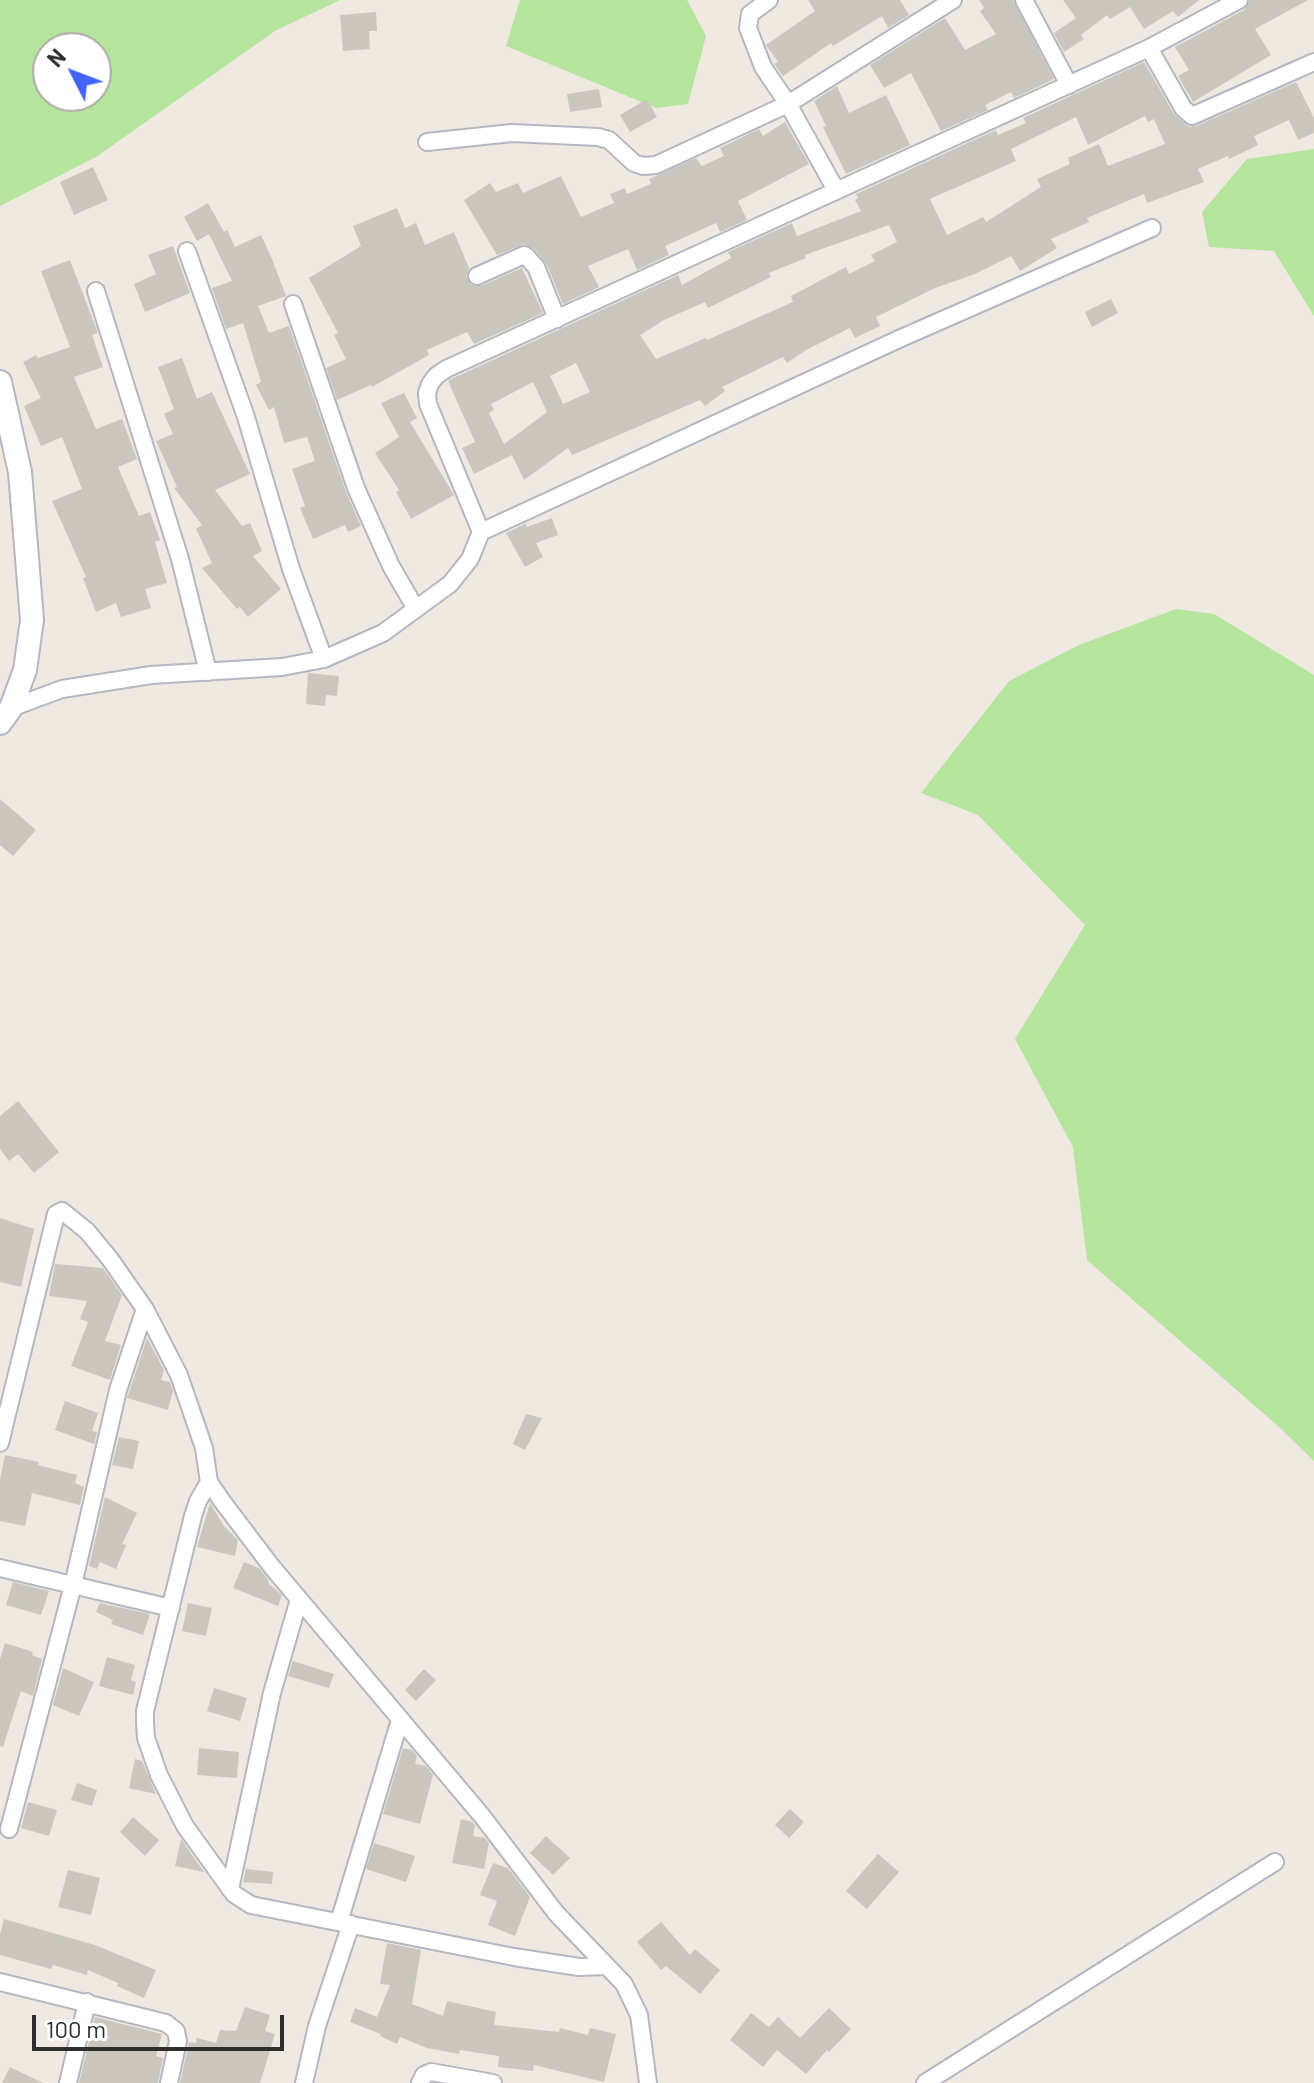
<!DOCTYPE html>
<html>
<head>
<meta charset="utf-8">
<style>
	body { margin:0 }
	#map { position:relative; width:1314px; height:2083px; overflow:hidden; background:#efe9e1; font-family:Barlow,sans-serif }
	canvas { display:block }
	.north { position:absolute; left:32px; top:32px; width:80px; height:80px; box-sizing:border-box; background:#fff; border:2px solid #ababab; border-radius:50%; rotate:312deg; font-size:22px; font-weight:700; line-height:32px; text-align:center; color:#2e2e2e }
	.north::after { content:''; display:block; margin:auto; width:28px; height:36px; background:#4264fb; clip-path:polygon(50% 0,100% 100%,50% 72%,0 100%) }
	.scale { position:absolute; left:32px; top:2015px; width:252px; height:36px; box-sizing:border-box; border:4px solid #2e2e2e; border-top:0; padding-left:10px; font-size:24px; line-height:28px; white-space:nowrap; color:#2e2e2e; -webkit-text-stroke:6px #fff; paint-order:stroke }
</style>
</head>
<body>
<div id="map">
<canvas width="1314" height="2083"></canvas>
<div class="north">N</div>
<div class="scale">100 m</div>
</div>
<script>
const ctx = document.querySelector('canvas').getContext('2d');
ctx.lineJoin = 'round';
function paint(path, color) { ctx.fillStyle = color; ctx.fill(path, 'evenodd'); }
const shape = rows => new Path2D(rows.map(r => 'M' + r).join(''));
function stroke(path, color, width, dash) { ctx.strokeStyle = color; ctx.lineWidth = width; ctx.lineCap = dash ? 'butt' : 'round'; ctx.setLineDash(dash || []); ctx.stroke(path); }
paint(shape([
	[0,0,340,0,275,31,96,157,0,206],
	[48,48,96,48,96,96,48,96],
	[520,0,687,0,706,36,688,104,656,108,506,46],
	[1314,149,1314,316,1274,251,1209,247,1202,212,1247,159],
	[1176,609,1214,614,1314,675,1314,1461,1278,1426,1087,1260,1073,1147,1015,1039,1085,925,978,815,921,793,1009,681,1079,645]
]), '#b6e59e');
paint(shape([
	[808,0,900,0,909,15,888,28,882,16,833,46,831,43,783,76,774,64,778,62,766,45,815,11],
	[979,0,1013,0,1054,79,1014,98,1011,92,985,105,988,110,941,131,911,73,884,88,870,65,945,18,965,50,996,34,980,11,984,8],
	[1063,0,1199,0,1178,17,1173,11,1144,29,1130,7,1110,19,1107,15,1081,35,1084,39,1064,52,1054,33,1076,18],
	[1250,0,1308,0,1255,29,1271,55,1193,102,1178,76,1189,70,1175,47,1244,10],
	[376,12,377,31,369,31,370,49,343,51,340,15],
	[1144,62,1174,114,1189,127,1196,126,1296,82,1314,118,1314,133,1298,140,1289,120,1254,136,1258,145,1229,159,1228,156,1198,169,1204,182,1147,203,1144,194,1087,218,1089,222,1051,239,1057,248,1020,271,1011,256,975,274,935,288,876,317,880,326,855,338,850,328,806,350,787,363,783,357,722,387,725,391,705,406,700,400,572,455,568,448,524,480,512,455,474,474,462,448,475,442,448,381,451,379,678,275,682,285,731,258,728,252,792,223,797,236,861,211,855,200,858,198,856,194,996,130,998,135,1026,123,1023,118],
	[1145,116,1148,122,1154,119,1165,144,1108,166,1099,144,1068,158,1070,164,1037,179,1041,187,986,222,983,217,947,235,930,199,1016,161,1011,149,1076,117,1088,145],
	[889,225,897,242,871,255,875,261,849,274,846,267,791,296,793,302,707,340,706,338,656,359,640,335,664,320,705,302,708,308,771,277,769,273,806,258,805,255],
	[576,363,590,392,563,404,550,376],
	[533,382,547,412,504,444,489,413,494,410,491,404],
	[837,86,849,113,886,95,910,145,846,174,823,127,826,126,814,101],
	[599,89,602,107,570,112,567,94],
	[647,99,657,117,630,132,620,115],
	[785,122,809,164,738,201,747,220,720,232,716,223,665,246,669,255,637,270,628,249,588,266,599,287,563,304,546,263,535,250,524,244,497,255,464,200,490,183,496,192,518,183,523,193,561,176,581,217,614,203,610,194,625,188,627,194,651,184,649,179,696,158,702,166,724,156,720,148,759,129,763,136],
	[93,167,108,200,74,215,60,182],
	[208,203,224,232,227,230,235,247,261,235,272,259,286,296,258,306,269,333,289,326,346,492,361,526,348,532,345,525,313,539,300,508,305,506,292,469,315,461,307,437,284,443,274,407,269,410,256,385,261,382,243,323,226,329,212,288,232,281,209,234,197,241,184,217],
	[397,208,405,228,416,223,425,245,454,232,469,268,466,276,471,285,481,286,522,268,543,313,474,344,467,332,427,350,429,355,372,387,371,385,337,400,326,368,346,359,334,335,338,333,309,278,361,246,353,226],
	[173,246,190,293,145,312,134,284,156,274,148,255],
	[70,260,98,333,92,335,103,367,74,377,96,429,122,419,137,459,118,467,139,516,150,512,160,540,155,542,167,583,145,589,151,608,121,617,116,603,96,612,83,578,86,577,52,501,82,489,62,437,41,446,24,406,41,398,23,362,36,355,38,358,70,347,41,271],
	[1111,299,1118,313,1092,327,1085,312],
	[182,358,197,399,212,392,250,474,215,490,242,526,250,523,262,551,253,556,281,589,248,617,240,607,237,609,202,568,212,563,196,529,202,525,174,488,177,487,156,441,173,434,164,414,174,409,158,367],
	[404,393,417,418,410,422,454,495,411,519,396,492,399,490,375,453,399,437,381,403],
	[552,518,558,535,536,543,543,557,525,567,506,533,525,524,527,527],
	[308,673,339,676,337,696,326,695,325,706,306,704],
	[0,799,36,830,13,856,0,845],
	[18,1101,59,1152,34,1173,18,1154,9,1161,0,1149,0,1116],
	[0,1218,34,1229,21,1287,0,1282],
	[55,1264,103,1268,122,1295,105,1341,121,1345,110,1380,71,1366,88,1322,80,1319,87,1301,49,1296],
	[147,1338,164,1370,161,1380,170,1382,173,1391,168,1410,127,1398],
	[65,1401,98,1413,92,1431,97,1432,94,1444,55,1430],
	[526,1414,542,1418,525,1450,513,1444],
	[119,1437,139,1441,133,1469,112,1465],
	[5,1455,39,1462,38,1465,77,1475,75,1483,84,1487,80,1505,32,1493,25,1526,0,1521,0,1480],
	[105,1497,137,1513,122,1544,126,1545,116,1569,100,1562,97,1569,89,1566],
	[210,1503,224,1526,238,1540,235,1556,197,1547],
	[244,1562,259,1568,269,1581,268,1583,282,1595,278,1606,233,1588],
	[13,1582,49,1591,41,1615,6,1605],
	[100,1603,150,1614,143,1635,111,1624,113,1620,96,1612],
	[188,1603,212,1608,206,1636,182,1631],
	[5,1643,33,1652,32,1655,42,1659,33,1696,21,1691,3,1747,0,1746,0,1659],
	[107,1657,135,1665,131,1680,136,1682,133,1695,99,1686],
	[293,1661,334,1674,329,1688,288,1676],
	[63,1668,94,1682,79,1716,53,1705],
	[424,1669,436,1680,416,1701,405,1690],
	[214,1688,247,1698,240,1721,207,1711],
	[199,1748,239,1752,237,1778,197,1775],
	[403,1748,412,1750,417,1756,415,1764,426,1766,433,1775,420,1824,383,1814],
	[135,1759,142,1761,156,1794,129,1788],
	[77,1783,97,1790,92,1806,71,1800],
	[28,1802,57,1810,49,1836,21,1828],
	[790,1809,804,1822,789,1838,775,1825],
	[133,1817,159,1840,145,1856,120,1832],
	[461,1819,472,1822,475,1825,473,1836,485,1838,489,1843,484,1869,452,1863],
	[546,1836,570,1858,553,1875,530,1853],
	[181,1839,204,1872,175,1866],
	[374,1843,415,1856,406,1882,366,1869],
	[878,1854,899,1872,867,1909,846,1891],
	[493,1863,508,1868,530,1897,515,1936,488,1925,497,1901,480,1895],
	[246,1869,273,1872,272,1884,243,1882],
	[68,1870,100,1878,91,1915,58,1907],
	[4,1919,95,1945,156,1970,144,1998,117,1986,118,1983,88,1970,87,1975,53,1965,51,1969,0,1955,0,1934],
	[661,1922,690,1955,695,1949,720,1970,700,1994,666,1966,661,1970,637,1942],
	[387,1943,421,1950,412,2004,443,2016,447,2001,496,2012,494,2025,559,2032,560,2028,588,2035,590,2028,616,2034,604,2082,534,2065,533,2071,498,2067,499,2056,460,2050,459,2054,427,2048,400,2037,397,2044,380,2036,381,2034,350,2022,355,2008,377,2017,390,1985,380,1984],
	[245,2007,270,2015,265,2031,275,2034,260,2083,180,2083,189,2042,196,2043,197,2038,216,2043,220,2030,236,2031],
	[829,2008,851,2029,829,2052,827,2050,806,2074,777,2050,763,2067,730,2040,751,2013,769,2027,778,2017,800,2038],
	[95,2017,162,2034,156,2056,163,2058,158,2083,79,2083],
	[10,2067,43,2083,2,2083]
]), '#cbc7bf');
const minor = shape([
	[769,0,750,14,748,28,763,67,788,104,836,190],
	[1024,0,1069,85],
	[1149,48,1183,108,1192,116,1314,62],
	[427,142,512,133,598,137,609,140,634,163,643,166,656,165,788,104,953,0],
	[1152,228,899,339,481,532,428,404,427,393,430,384,436,376,446,369,1149,48,1239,0],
	[187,251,246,417,291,569,324,659],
	[477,276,524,255,527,257,536,267,557,319],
	[96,291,180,559,208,672],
	[293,304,356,488,391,566,416,609],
	[11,708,62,689,94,684,151,675,282,667,324,659,383,633,450,584,470,559,481,532],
	[0,1443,56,1214,62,1211,87,1231,110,1259,145,1309,179,1375,204,1448,209,1482,222,1501,272,1567,482,1816,556,1913,624,1984,639,2015,648,2083],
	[209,1482,198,1501,193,1516,145,1711,145,1723,146,1738,159,1775,185,1826,234,1894,251,1905,514,1957,579,1967,607,1966],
	[0,1568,171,1608],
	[9,1829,73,1585,118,1390,145,1309],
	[230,1889,272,1693,299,1599],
	[339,1922,400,1720],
	[0,1982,166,2023,176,2031,178,2041,169,2083],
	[68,2083,87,2002],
	[304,2083,317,2026,351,1924],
	[420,2083,424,2075,431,2072,493,2083],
	[925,2083,1275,1862]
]);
const secondary = shape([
	[0,382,20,472,32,620,25,670,11,708,0,723]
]);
stroke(minor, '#b4b7c1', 20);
stroke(secondary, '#b4b7c1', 26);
stroke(minor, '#fff', 16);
stroke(secondary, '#fff', 22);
</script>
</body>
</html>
